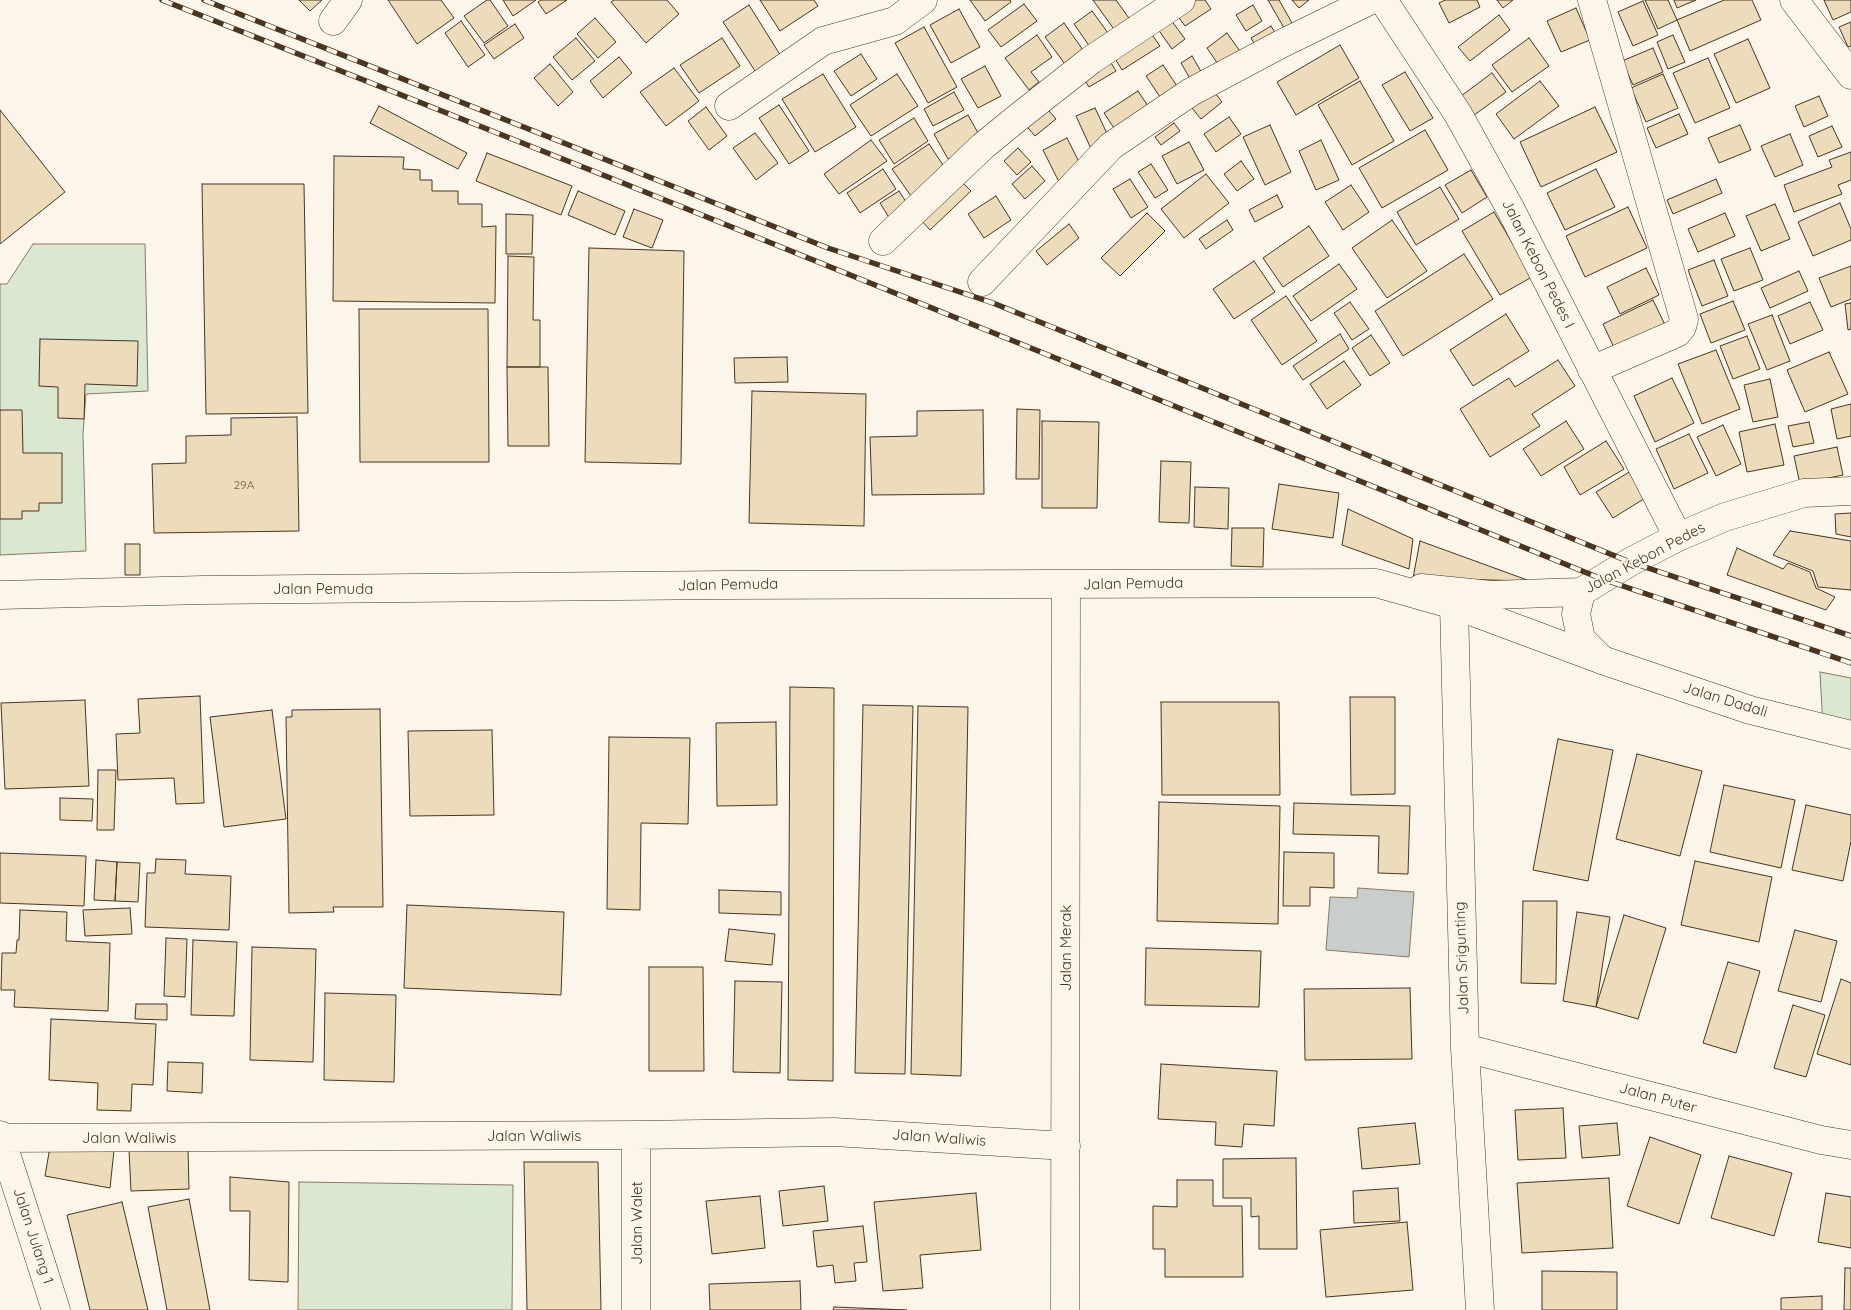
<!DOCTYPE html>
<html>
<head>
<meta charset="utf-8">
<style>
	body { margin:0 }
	canvas { display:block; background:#fbf6e9 }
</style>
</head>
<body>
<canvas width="1851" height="1310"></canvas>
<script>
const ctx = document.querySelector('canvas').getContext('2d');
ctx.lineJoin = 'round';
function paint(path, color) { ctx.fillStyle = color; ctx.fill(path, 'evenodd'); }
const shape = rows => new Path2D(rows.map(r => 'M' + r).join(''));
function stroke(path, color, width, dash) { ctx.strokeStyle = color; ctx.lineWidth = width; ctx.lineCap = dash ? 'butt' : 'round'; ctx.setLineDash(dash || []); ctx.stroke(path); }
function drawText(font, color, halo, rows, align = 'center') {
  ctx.font = font + ' Quicksand,sans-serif'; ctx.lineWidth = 4; ctx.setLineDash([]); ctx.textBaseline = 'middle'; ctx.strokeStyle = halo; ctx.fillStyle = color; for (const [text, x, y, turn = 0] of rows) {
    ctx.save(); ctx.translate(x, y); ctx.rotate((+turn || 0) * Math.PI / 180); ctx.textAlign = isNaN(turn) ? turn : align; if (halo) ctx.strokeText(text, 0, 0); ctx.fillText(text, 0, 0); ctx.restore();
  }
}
const green = shape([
	[33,244,145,244,148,391,86,394,83,434,86,551,0,555,0,284,7,284,33,244],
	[1820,672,1851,678,1851,735,1823,728,1820,672],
	[299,1182,513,1185,512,1310,298,1310,299,1182]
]);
paint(green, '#dce7d0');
stroke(green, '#887966', 1);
const water = shape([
	[1358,888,1414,892,1409,957,1326,950,1330,897,1357,898,1358,888]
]);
paint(water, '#c9cecd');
stroke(water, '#887966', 1);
const building = shape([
	[299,0,322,0,310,11,299,0],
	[388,0,441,0,454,18,417,44,388,0],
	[487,0,490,0,508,26,484,43,464,16,487,0],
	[503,0,536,0,513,16,503,0],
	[541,0,567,0,546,14,538,2,541,0],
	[614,0,667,0,679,14,646,43,611,2,614,0],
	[760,0,814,0,818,6,780,31,760,0],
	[970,0,1010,0,1011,2,985,21,970,0],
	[1093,0,1116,0,1131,21,1116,32,1093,0],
	[1184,0,1205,0,1211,9,1185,26,1172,8,1184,0],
	[1268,0,1279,0,1296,30,1288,35,1268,0],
	[1292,0,1309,0,1299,8,1292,0],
	[1445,0,1477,0,1480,7,1449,23,1439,3,1445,0],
	[1497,0,1513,0,1503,8,1497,0],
	[1645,0,1668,0,1677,20,1658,29,1645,0],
	[1674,0,1696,0,1677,8,1674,0],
	[1724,0,1752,0,1761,20,1690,51,1677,20,1724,0],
	[1824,0,1851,0,1851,12,1833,20,1824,0],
	[1643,1,1658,35,1633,46,1618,12,1643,1],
	[1024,4,1037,21,1001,47,988,30,1024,4],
	[749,5,784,61,759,77,723,22,749,5],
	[1253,5,1262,21,1246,31,1236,15,1253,5],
	[1576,8,1590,40,1561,52,1547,21,1576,8],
	[959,9,980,47,951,63,930,25,959,9],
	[1092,11,1108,33,1090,47,1074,24,1092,11],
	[1499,15,1510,30,1470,61,1458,47,1499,15],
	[1168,16,1185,39,1172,49,1155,25,1168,16],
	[595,18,616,42,598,58,577,34,595,18],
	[461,21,485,55,468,67,445,33,461,21],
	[1851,22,1851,46,1848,47,1839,27,1851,22],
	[1064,23,1083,50,1065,64,1045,37,1064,23],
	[515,24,524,38,494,59,484,45,515,24],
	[1271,26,1279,39,1259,52,1251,38,1271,26],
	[924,27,957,87,928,103,895,43,924,27],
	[1148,29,1160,46,1122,70,1111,52,1148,29],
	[1227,33,1245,58,1224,73,1207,48,1227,33],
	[1037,35,1052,57,1031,72,1039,82,1029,90,1005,58,1037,35],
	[1673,35,1685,62,1668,69,1657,42,1673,35],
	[576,38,595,61,572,80,553,57,576,38],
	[722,38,740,66,699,93,680,65,722,38],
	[1529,38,1549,66,1512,92,1492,65,1529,38],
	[1748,39,1770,88,1736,103,1714,54,1748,39],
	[1340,45,1359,78,1296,115,1277,82,1340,45],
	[1653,48,1663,72,1633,85,1622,61,1653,48],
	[861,54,877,79,851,96,834,71,861,54],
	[1192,56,1206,80,1195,87,1181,63,1192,56],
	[619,57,632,73,603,98,590,81,619,57],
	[1108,58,1116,71,1089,87,1081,74,1108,58],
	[1708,58,1730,108,1695,123,1673,73,1708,58],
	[550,64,573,92,558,106,534,78,550,64],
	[1163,65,1181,92,1164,103,1146,76,1163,65],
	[985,66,1001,96,978,108,961,79,985,66],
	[674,68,699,101,666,126,640,92,674,68],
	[1405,72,1433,118,1410,131,1382,85,1405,72],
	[1492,73,1506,92,1470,118,1457,99,1492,73],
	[823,74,856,127,815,152,782,99,823,74],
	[897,74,918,106,871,136,850,105,897,74],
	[1663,74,1678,108,1646,122,1631,88,1663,74],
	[1360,81,1394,141,1352,165,1318,105,1360,81],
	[1540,81,1559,106,1514,139,1496,114,1540,81],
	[1212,89,1222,102,1201,119,1191,107,1212,89],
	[1138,91,1154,115,1120,137,1104,113,1138,91],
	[954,92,964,110,933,126,924,109,954,92],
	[1819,96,1828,116,1804,127,1795,106,1819,96],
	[1043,104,1056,119,1035,136,1022,121,1043,104],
	[779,105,809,151,789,164,759,118,779,105],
	[379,106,467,153,458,169,370,123,379,106],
	[706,107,727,136,709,150,688,121,706,107],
	[1595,107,1617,152,1541,187,1520,142,1595,107],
	[1095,108,1112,144,1093,153,1076,116,1095,108],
	[0,110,65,192,0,244,0,110],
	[1679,114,1688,134,1656,148,1647,128,1679,114],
	[968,115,982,140,948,159,934,134,968,115],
	[1229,117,1241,134,1216,152,1204,134,1229,117],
	[914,118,928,141,894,164,879,140,914,118],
	[1174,123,1180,131,1161,145,1155,137,1174,123],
	[1270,125,1291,172,1265,185,1243,137,1270,125],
	[1740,125,1751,150,1719,163,1708,138,1740,125],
	[1832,126,1842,147,1818,157,1809,136,1832,126],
	[1425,130,1448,170,1382,208,1359,168,1425,130],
	[755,133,778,163,756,180,733,148,755,133],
	[1790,134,1803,165,1775,177,1761,146,1790,134],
	[1067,138,1083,170,1059,182,1043,150,1067,138],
	[871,140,887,161,839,194,824,174,871,140],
	[1321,140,1339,180,1316,190,1299,151,1321,140],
	[1189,142,1204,170,1177,184,1162,156,1189,142],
	[929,144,947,171,911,196,892,169,929,144],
	[1018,148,1031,162,1017,175,1004,161,1018,148],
	[1851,152,1851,180,1838,185,1842,194,1794,212,1784,185,1832,167,1829,160,1851,152],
	[487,153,572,186,561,215,476,181,487,153],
	[334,156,404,157,403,169,420,170,420,180,432,180,432,191,458,191,458,204,482,204,482,227,496,226,495,303,333,301,334,156],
	[1241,161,1254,179,1237,191,1224,174,1241,161],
	[1151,164,1168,190,1155,198,1138,172,1151,164],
	[1032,166,1045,181,1025,199,1012,184,1032,166],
	[883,169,896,189,860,213,847,193,883,169],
	[1596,169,1615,207,1565,230,1547,193,1596,169],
	[1471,170,1487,197,1462,213,1445,185,1471,170],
	[1206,174,1229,203,1184,238,1161,209,1206,174],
	[1130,179,1148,207,1131,218,1113,189,1130,179],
	[1716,179,1722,193,1673,214,1667,200,1716,179],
	[961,181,971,191,930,230,920,219,961,181],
	[202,184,304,184,308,413,206,414,202,184],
	[1351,185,1369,212,1343,230,1325,202,1351,185],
	[1440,187,1459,219,1416,245,1397,212,1440,187],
	[578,191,625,211,615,235,568,215,578,191],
	[899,191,912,211,893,224,880,203,899,191],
	[1277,195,1283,207,1255,222,1249,210,1277,195],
	[996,196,1011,220,984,238,968,214,996,196],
	[1840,203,1851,229,1851,240,1813,256,1798,222,1840,203],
	[1775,204,1790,239,1761,251,1746,216,1775,204],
	[1628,207,1647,248,1585,277,1566,236,1628,207],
	[634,209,663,220,652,248,623,237,634,209],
	[1494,212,1532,277,1500,295,1462,231,1494,212],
	[1147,213,1165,231,1120,276,1101,258,1147,213],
	[1725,213,1735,236,1698,252,1688,229,1725,213],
	[506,214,533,215,532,254,506,254,506,214],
	[1227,220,1233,230,1206,249,1199,239,1227,220],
	[1392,220,1427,271,1387,298,1352,248,1392,220],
	[1069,224,1079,238,1047,265,1036,251,1069,224],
	[1309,226,1329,256,1283,287,1263,258,1309,226],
	[589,248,684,251,681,464,585,462,589,248],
	[1750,248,1763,280,1734,291,1721,259,1750,248],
	[1464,254,1493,299,1403,356,1375,311,1464,254],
	[508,256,534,257,533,320,540,320,540,367,507,367,508,256],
	[1714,260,1728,296,1702,306,1688,270,1714,260],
	[1254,261,1275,292,1234,319,1213,289,1254,261],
	[1339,264,1357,289,1311,321,1293,296,1339,264],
	[1851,266,1851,299,1831,307,1819,278,1851,266],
	[1646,268,1659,295,1620,314,1607,287,1646,268],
	[1799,271,1808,291,1770,308,1761,288,1799,271],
	[1286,296,1317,341,1282,365,1251,320,1286,296],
	[1653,300,1668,331,1617,354,1603,324,1653,300],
	[1733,301,1745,330,1711,343,1700,314,1733,301],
	[1350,302,1369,329,1352,340,1334,313,1350,302],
	[1810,302,1823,330,1790,344,1778,316,1810,302],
	[1851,303,1851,329,1848,330,1845,304,1851,303],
	[359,309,488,309,489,462,360,462,359,309],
	[1506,314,1529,351,1473,386,1450,350,1506,314],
	[1772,315,1790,361,1767,370,1748,324,1772,315],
	[1340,334,1349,349,1303,380,1293,366,1340,334],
	[1371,335,1390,363,1370,376,1352,348,1371,335],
	[1747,336,1760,369,1733,379,1720,346,1747,336],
	[40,339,138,341,137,386,85,384,84,419,58,418,58,387,39,386,40,339],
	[1716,350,1740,409,1702,424,1678,364,1716,350],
	[1829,352,1848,394,1805,412,1787,370,1829,352],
	[787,357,788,382,735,383,734,358,787,357],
	[1558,360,1575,386,1532,414,1540,426,1490,457,1460,409,1509,378,1515,387,1558,360],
	[1344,361,1361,385,1327,409,1310,384,1344,361],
	[507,367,548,367,549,446,508,446,507,367],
	[1672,378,1694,423,1655,442,1634,396,1672,378],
	[1770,379,1778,417,1753,422,1744,385,1770,379],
	[752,391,866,394,864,526,749,523,752,391],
	[1851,404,1851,436,1837,439,1831,409,1851,404],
	[1017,409,1040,410,1039,479,1016,479,1017,409],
	[0,410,22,410,23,453,62,453,62,503,39,503,39,511,22,511,22,519,0,519,0,410],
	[983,410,984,494,872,495,870,437,917,436,917,411,983,410],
	[297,417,299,531,154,533,152,464,186,463,186,436,231,435,231,418,297,417],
	[1042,421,1099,422,1097,508,1042,508,1042,421],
	[1566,421,1584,449,1541,476,1523,449,1566,421],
	[1809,422,1814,443,1793,447,1788,426,1809,422],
	[1775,424,1784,465,1747,472,1739,432,1775,424],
	[1723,425,1741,464,1716,476,1697,437,1723,425],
	[1689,434,1708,473,1674,489,1656,449,1689,434],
	[1606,441,1624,469,1580,495,1564,467,1606,441],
	[1837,447,1843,475,1800,484,1794,456,1837,447],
	[1161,461,1191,462,1189,523,1159,522,1161,461],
	[1631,471,1647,497,1613,518,1596,492,1631,471],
	[1279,484,1339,493,1333,538,1272,529,1279,484],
	[1195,487,1229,488,1228,529,1194,527,1195,487],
	[1348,509,1413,539,1409,569,1342,545,1348,509],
	[1851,513,1851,537,1836,534,1835,514,1851,513],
	[1232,528,1264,528,1263,567,1231,566,1232,528],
	[1790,531,1851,541,1851,590,1818,587,1813,571,1773,555,1790,531],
	[1420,541,1530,581,1413,578,1420,541],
	[125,544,140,544,140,575,125,575,125,544],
	[1737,548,1783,569,1788,563,1810,572,1816,588,1835,597,1826,610,1727,575,1737,548],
	[790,687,834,688,833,1081,788,1080,790,687],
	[200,696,204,803,176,804,174,778,118,780,116,734,140,733,138,699,200,696],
	[1350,697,1395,697,1395,794,1351,795,1350,697],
	[85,700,89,786,5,789,1,703,85,700],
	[1161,702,1279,702,1280,795,1162,795,1161,702],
	[863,705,913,706,905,1074,855,1073,863,705],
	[918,706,968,707,961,1076,911,1074,918,706],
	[380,709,383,907,333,907,334,912,289,913,286,717,292,717,292,710,380,709],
	[272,710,286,819,224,827,210,717,272,710],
	[776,722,777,805,717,806,716,723,776,722],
	[492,730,494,815,410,816,408,731,492,730],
	[609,737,690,738,688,824,641,823,640,910,607,909,609,737],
	[1558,739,1613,750,1588,881,1533,870,1558,739],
	[1637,754,1702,771,1680,856,1616,839,1637,754],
	[98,770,116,770,114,830,97,830,98,770],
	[1724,785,1795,800,1781,868,1710,852,1724,785],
	[60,798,93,799,92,821,60,820,60,798],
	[1159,802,1280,806,1278,924,1157,921,1159,802],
	[1294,803,1410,806,1408,874,1378,873,1379,836,1293,834,1294,803],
	[1806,805,1851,815,1851,841,1843,881,1792,870,1806,805],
	[1284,852,1334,853,1334,888,1310,887,1310,906,1283,906,1284,852],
	[0,853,86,856,84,906,0,903,0,853],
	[156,859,186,860,185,874,231,876,229,930,145,927,147,873,155,873,156,859],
	[96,860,117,862,115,901,94,900,96,860],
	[1695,861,1772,877,1759,942,1681,925,1695,861],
	[117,862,140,863,138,902,115,901,117,862],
	[719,890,781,892,781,915,719,913,719,890],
	[1523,901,1557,901,1556,984,1521,983,1523,901],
	[407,905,564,912,561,995,404,988,407,905],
	[130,908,132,934,85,936,83,910,130,908],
	[20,910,67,912,66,941,110,943,108,1011,14,1007,15,990,1,990,2,953,16,953,17,940,19,940,20,910],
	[1577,912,1610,917,1596,1007,1563,1001,1577,912],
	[1624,915,1666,928,1638,1019,1596,1007,1624,915],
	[729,929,775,934,772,965,725,961,729,929],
	[1795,930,1837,941,1821,1002,1778,991,1795,930],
	[166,938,187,939,185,997,164,996,166,938],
	[193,940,237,942,234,1016,191,1015,193,940],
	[252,947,316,949,313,1062,250,1060,252,947],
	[1146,948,1261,951,1259,1007,1145,1005,1146,948],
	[1728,962,1760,971,1736,1053,1703,1043,1728,962],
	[649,967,703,967,704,1071,649,1071,649,967],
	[1841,979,1851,983,1851,1065,1817,1054,1841,979],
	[735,981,782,982,780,1073,733,1072,735,981],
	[1410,988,1412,1059,1305,1060,1304,989,1410,988],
	[325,993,396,995,394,1082,324,1080,325,993],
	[136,1004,167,1004,167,1020,135,1019,136,1004],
	[1793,1005,1825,1015,1806,1077,1774,1068,1793,1005],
	[51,1019,156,1024,153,1085,132,1084,131,1111,97,1110,98,1083,49,1080,51,1019],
	[168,1062,203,1063,202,1093,167,1091,168,1062],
	[1161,1064,1277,1071,1274,1126,1244,1124,1242,1147,1215,1145,1216,1122,1158,1119,1161,1064],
	[1563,1108,1566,1158,1518,1160,1515,1110,1563,1108],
	[1415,1123,1420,1164,1362,1169,1358,1128,1415,1123],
	[1617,1123,1620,1155,1582,1158,1579,1126,1617,1123],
	[1650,1137,1701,1155,1679,1224,1627,1206,1650,1137],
	[51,1141,115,1141,110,1188,45,1176,51,1141],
	[188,1149,189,1189,131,1191,129,1150,188,1149],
	[1729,1156,1792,1173,1774,1236,1711,1218,1729,1156],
	[1296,1158,1297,1249,1259,1249,1259,1216,1251,1217,1251,1198,1223,1198,1223,1159,1296,1158],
	[524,1162,598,1162,601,1310,527,1310,524,1162],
	[230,1177,289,1182,288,1282,249,1280,250,1211,230,1211,230,1177],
	[1609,1178,1613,1248,1522,1253,1517,1183,1609,1178],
	[1177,1180,1213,1180,1213,1206,1242,1206,1243,1277,1165,1277,1165,1249,1153,1249,1153,1206,1177,1207,1177,1180],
	[824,1186,828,1221,783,1226,779,1191,824,1186],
	[1398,1188,1400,1221,1354,1223,1353,1191,1398,1188],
	[976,1193,981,1250,920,1255,923,1288,883,1291,874,1202,976,1193],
	[1826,1193,1851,1197,1851,1248,1818,1242,1826,1193],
	[760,1196,765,1248,712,1254,706,1201,760,1196],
	[189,1199,210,1310,167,1310,148,1207,189,1199],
	[122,1202,148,1310,90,1310,67,1215,122,1202],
	[1407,1222,1413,1290,1326,1297,1320,1230,1407,1222],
	[863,1226,867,1262,854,1263,856,1281,835,1283,833,1265,817,1267,813,1231,863,1226],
	[1845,1268,1851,1268,1851,1310,1844,1310,1845,1268],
	[1542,1271,1617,1272,1617,1310,1542,1310,1542,1271],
	[800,1281,801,1310,710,1310,709,1284,800,1281],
	[1822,1296,1822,1310,1781,1310,1781,1298,1822,1296],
	[834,1307,907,1310,833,1310,834,1307]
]);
paint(building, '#ecdcbc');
stroke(building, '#4a3520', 1);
const minor = shape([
	[1383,0,1458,114,1511,210,1678,537],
	[1592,0,1684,319,1682,327,1677,333,1592,370],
	[1794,0,1851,75],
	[333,21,348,0],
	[729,106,823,41,895,21,923,0],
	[883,241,983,146,1021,115,1091,60,1181,0],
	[982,282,1111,146,1191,92,1281,44,1371,0],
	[1454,605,1465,1048,1480,1310],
	[1465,1048,1821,1140,1851,1145],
	[0,1135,56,1310],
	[636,1135,636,1310],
	[2,1138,636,1135,834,1132,1066,1146]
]);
const tertiary = shape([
	[1065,1310,1066,586]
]);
const secondary = shape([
	[1421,588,1491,595,1581,592,1630,562,1678,537,1725,517,1804,493,1851,491],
	[1581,592,1576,614,1581,639,1602,660]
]);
const primary = shape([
	[0,595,203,590,726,585,1376,583,1454,605,1602,660,1750,710,1851,735]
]);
stroke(minor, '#4a3520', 29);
stroke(tertiary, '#4a3520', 29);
stroke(secondary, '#4a3520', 29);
stroke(primary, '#4a3520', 29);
stroke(minor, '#fbf6e9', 28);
stroke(tertiary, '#fbf6e9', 28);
stroke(secondary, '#fbf6e9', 28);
stroke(primary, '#fbf6e9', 28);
const rail = shape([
	[162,0,608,177,1602,579,1851,663],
	[204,0,828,248,993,303,1630,562,1851,636]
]);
stroke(rail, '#4a3520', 5.5);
stroke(rail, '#fbf6e9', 4, [11]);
drawText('12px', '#725f47', null, [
	["29A",244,485]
]);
drawText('15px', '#4a3520', '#fbf6e9', [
	["Jalan Kebon Pedes I",1538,264,63],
	["Jalan Kebon Pedes",1645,558,-28],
	["Jalan Pemuda",1133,584,-1],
	["Jalan Pemuda",728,585,-1],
	["Jalan Pemuda",323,589],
	["Jalan Dadali",1725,700,17],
	["Jalan Merak",1066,948,-90],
	["Jalan Srigunting",1462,958,-92],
	["Jalan Puter",1658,1098,15],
	["Jalan Waliwis",534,1136],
	["Jalan Waliwis",129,1138],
	["Jalan Waliwis",939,1138,4],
	["Jalan Walet",637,1223,-90],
	["Jalan Julang 1",33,1236,72]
]);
</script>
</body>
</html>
